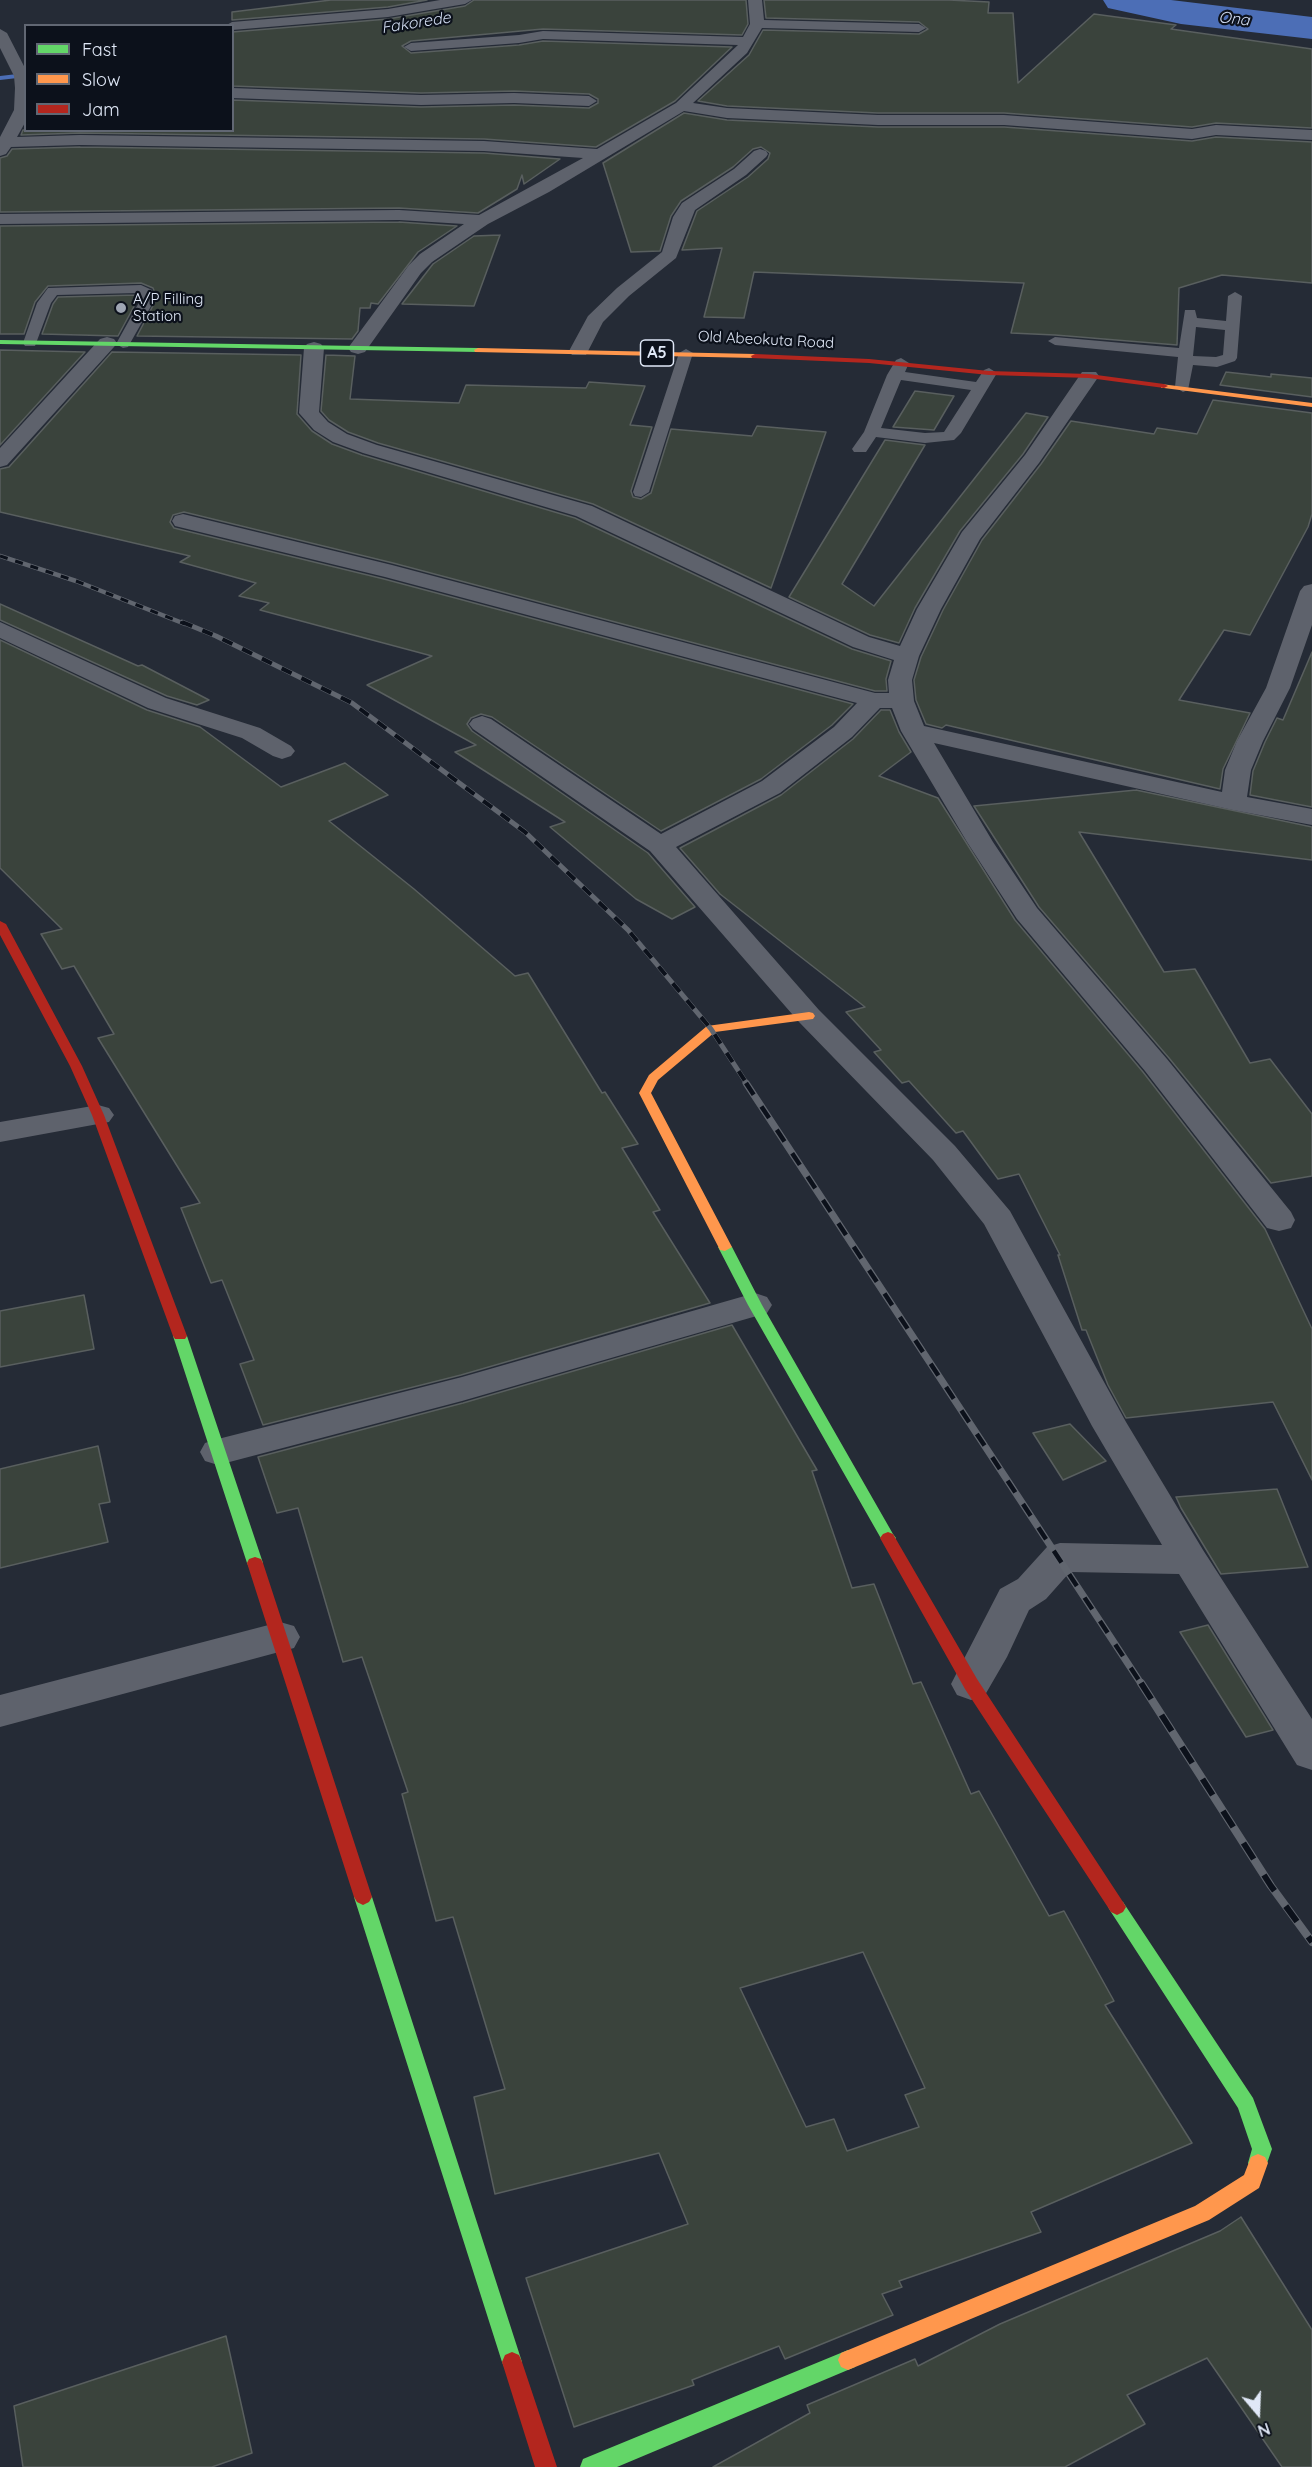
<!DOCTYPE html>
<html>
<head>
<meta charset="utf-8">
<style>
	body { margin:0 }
	#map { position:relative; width:1312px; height:2467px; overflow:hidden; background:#252b36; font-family:Quicksand,sans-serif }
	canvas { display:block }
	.legend { position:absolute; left:24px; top:24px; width:210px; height:108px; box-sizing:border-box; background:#0c111b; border:2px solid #616773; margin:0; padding:8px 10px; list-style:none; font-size:18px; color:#e0e8f7 }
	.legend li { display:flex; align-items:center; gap:12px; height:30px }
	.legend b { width:30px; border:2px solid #616773 }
	.north { position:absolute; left:1228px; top:2383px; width:60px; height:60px; -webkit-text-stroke:4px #0c111b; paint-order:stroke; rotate:161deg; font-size:16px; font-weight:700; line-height:24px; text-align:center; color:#e0e8f7 }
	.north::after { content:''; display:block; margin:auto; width:21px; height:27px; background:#e0e8f7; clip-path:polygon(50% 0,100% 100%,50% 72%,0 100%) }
</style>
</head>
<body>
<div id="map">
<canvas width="1312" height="2467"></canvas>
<ul class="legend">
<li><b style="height:8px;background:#63d668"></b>Fast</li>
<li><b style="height:8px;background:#ff974d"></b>Slow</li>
<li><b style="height:8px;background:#b3261e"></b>Jam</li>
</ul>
<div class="north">N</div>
</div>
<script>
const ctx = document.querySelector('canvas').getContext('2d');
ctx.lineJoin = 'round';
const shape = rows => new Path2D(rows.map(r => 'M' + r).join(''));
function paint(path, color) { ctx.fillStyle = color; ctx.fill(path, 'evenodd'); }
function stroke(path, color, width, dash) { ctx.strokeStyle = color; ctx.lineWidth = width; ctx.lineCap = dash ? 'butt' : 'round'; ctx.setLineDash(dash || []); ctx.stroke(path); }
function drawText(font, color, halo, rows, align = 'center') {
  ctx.font = font + ' Quicksand,sans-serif'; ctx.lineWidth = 4.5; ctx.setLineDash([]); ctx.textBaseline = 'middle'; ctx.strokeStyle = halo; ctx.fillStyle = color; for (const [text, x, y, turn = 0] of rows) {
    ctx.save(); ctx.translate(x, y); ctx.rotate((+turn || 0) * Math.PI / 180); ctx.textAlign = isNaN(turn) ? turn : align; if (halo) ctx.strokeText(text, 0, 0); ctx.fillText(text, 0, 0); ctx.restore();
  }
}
paint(shape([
	[26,73,26,77,0,80,0,76,26,73]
]), '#4c6eb6');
paint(shape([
	[1103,0,1171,0,1312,17,1312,39,1181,24,1108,8,1103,0]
]), '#4c6eb6');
const building = shape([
	[331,0,427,0,388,7,232,20,232,12,331,0],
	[474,0,746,0,748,24,742,35,543,29,411,41,402,46,411,53,519,45,543,41,732,47,675,101,596,147,484,139,80,133,21,135,23,130,232,130,232,100,421,107,514,105,589,108,598,103,598,99,589,94,514,91,421,93,232,86,232,32,388,19,465,6,474,0],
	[764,0,949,0,989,2,988,13,1013,13,1018,83,1094,14,1176,25,1171,29,1312,49,1312,128,1216,123,1192,127,1004,113,878,113,727,106,698,101,749,55,763,30,919,34,928,29,919,22,766,18,764,0],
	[684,113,727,120,878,127,1004,127,1192,141,1216,137,1312,142,1312,283,1222,275,1179,288,1177,345,1055,335,1011,333,1024,283,754,272,744,318,704,317,722,248,682,250,697,211,748,177,768,159,770,153,761,147,753,149,733,167,681,201,671,216,660,251,631,252,603,163,684,113],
	[80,147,484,153,560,159,524,184,522,175,517,189,478,213,399,208,0,212,0,158,7,156,12,149,80,147],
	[399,222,457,226,418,252,378,304,371,303,370,308,360,308,358,331,352,339,137,336,157,298,153,288,141,283,48,286,35,302,24,334,0,334,0,226,399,222],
	[500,235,474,306,402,304,433,264,474,236,500,235],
	[137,295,138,299,118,336,42,334,53,304,58,297,137,295],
	[0,350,85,352,0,445,0,350],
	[112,352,301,355,297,414,312,431,332,444,362,455,575,518,852,649,891,661,886,679,887,691,875,691,393,563,184,512,173,515,170,522,174,528,384,579,853,704,832,725,761,779,661,831,492,717,481,714,471,718,467,724,472,731,648,853,695,907,672,919,636,899,550,827,565,822,455,752,476,745,367,685,432,656,260,610,269,603,239,596,256,583,180,562,190,556,0,512,0,469,9,467,112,352],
	[326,355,355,356,350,399,459,403,466,385,586,388,589,382,645,386,630,425,652,427,631,491,633,497,641,499,651,493,671,429,752,436,757,426,826,432,771,588,593,504,378,443,348,432,329,420,321,411,326,355],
	[1226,372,1271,377,1271,374,1312,378,1312,397,1220,385,1226,372],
	[915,391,954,396,934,430,893,427,915,391],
	[1213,400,1312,413,1312,514,1308,527,1250,635,1224,630,1179,700,1250,713,1223,769,1220,789,946,725,942,728,926,724,916,700,914,680,921,657,943,610,982,540,1041,464,1071,421,1154,434,1157,428,1197,434,1213,400],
	[1026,413,1048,417,1023,454,960,531,915,608,899,643,870,635,789,597,885,440,925,445,842,584,874,606,1026,413],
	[0,604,138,666,142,665,209,700,197,705,167,696,0,620,0,604],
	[0,640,147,710,200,727,281,787,345,763,388,795,329,821,414,889,515,976,528,973,602,1093,605,1092,638,1144,622,1148,660,1210,653,1212,710,1303,461,1375,263,1425,240,1364,254,1360,222,1280,211,1283,181,1208,200,1203,98,1038,114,1034,74,966,62,969,41,934,62,929,0,868,0,640],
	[1312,652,1312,807,1250,795,1253,771,1265,742,1277,718,1283,720,1312,652],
	[881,710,890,710,899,732,911,752,879,776,938,798,1015,920,1143,1072,1265,1229,1312,1329,1312,1480,1273,1402,1126,1418,1108,1385,1086,1330,1082,1330,1058,1255,1060,1255,1019,1174,998,1179,963,1131,956,1133,909,1081,902,1083,874,1052,881,1050,846,1012,865,1007,720,894,680,848,781,795,853,739,881,710],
	[1136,790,1312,827,1312,860,1079,832,1164,972,1195,969,1250,1063,1270,1059,1312,1114,1312,1176,1271,1183,1169,1058,1039,907,974,806,1136,790],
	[84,1295,94,1349,0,1367,0,1311,84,1295],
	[732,1325,817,1470,812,1471,852,1588,874,1584,913,1684,921,1682,971,1794,979,1791,1049,1916,1064,1911,1114,2001,1105,2005,1192,2143,1031,2212,1041,2232,899,2281,902,2287,882,2294,893,2315,785,2359,779,2346,692,2380,694,2385,574,2427,526,2278,688,2224,659,2153,495,2194,474,2097,505,2089,453,1917,436,1921,402,1794,408,1792,362,1657,343,1662,298,1508,277,1513,258,1457,463,1403,732,1325],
	[863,1952,925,2088,905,2095,919,2127,847,2151,834,2119,806,2127,740,1988,863,1952],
	[1070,1424,1106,1461,1063,1480,1033,1433,1070,1424],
	[98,1446,110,1502,99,1504,108,1542,0,1568,0,1469,98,1446],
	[1277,1489,1308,1567,1221,1574,1181,1508,1176,1497,1277,1489],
	[1208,1625,1273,1730,1246,1737,1180,1632,1208,1625],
	[1241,2217,1312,2330,1312,2467,1282,2467,1207,2358,1127,2395,1145,2424,1065,2467,713,2467,810,2413,807,2405,915,2359,918,2366,1000,2324,1220,2231,1241,2217],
	[226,2336,252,2453,212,2467,23,2467,14,2406,226,2336]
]);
paint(building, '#3a433c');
stroke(building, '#595f5f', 1.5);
paint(shape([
	[141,285,152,290,155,299,128,347,123,348,116,344,141,299,138,293,57,295,51,303,35,346,25,346,23,343,37,303,48,288,141,285],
	[1235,292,1242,296,1237,358,1235,361,1217,367,1193,365,1188,390,1183,392,1175,387,1178,357,1055,345,1048,341,1055,337,1179,348,1185,310,1195,310,1197,318,1226,321,1228,296,1235,292],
	[1196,327,1225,330,1223,355,1216,357,1193,356,1196,327],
	[686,349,693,353,649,492,641,497,635,496,633,492,679,353,686,349],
	[901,358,909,363,905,372,976,382,984,370,989,368,997,373,961,433,954,440,925,443,876,437,866,452,854,452,852,449,864,432,887,375,896,360,901,358],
	[901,380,971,390,944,432,925,433,881,428,901,380]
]), '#5e626c');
paint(shape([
	[440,0,472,0,465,4,388,17,232,30,232,26,225,26,232,22,388,9,440,0],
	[748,0,762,0,764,20,919,24,926,28,919,32,762,28,747,53,693,103,727,108,878,115,1004,115,1192,129,1216,125,1312,130,1312,140,1216,135,1192,139,1004,125,878,125,727,118,684,111,549,192,488,224,432,262,421,273,365,352,358,354,351,352,348,348,409,265,420,254,464,224,399,220,0,224,0,214,399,210,479,215,583,158,484,151,80,145,11,147,6,154,0,156,0,137,14,110,15,88,14,76,0,48,0,29,7,33,26,70,26,121,17,137,80,135,484,141,597,149,676,103,738,45,543,39,519,43,411,51,404,47,411,43,519,35,543,31,743,37,750,24,748,0],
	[232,88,421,95,514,93,589,96,597,101,589,106,514,103,421,105,232,98,232,88],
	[760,149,766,151,768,154,766,157,746,175,695,210,676,258,629,296,603,322,586,355,572,355,569,351,588,316,617,288,662,252,673,217,682,203,734,169,754,151,760,149],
	[107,337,114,339,117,343,114,347,7,465,0,467,0,448,100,339,107,337],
	[314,342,321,344,324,348,319,412,328,422,347,434,377,445,592,506,869,637,900,646,917,609,962,532,1025,455,1082,372,1096,372,1099,376,1039,463,980,539,941,609,919,656,912,680,914,701,924,726,1222,792,1225,770,1237,741,1266,688,1300,591,1304,586,1312,584,1312,625,1290,688,1263,741,1251,770,1247,797,1312,809,1312,825,1233,810,934,743,993,842,1037,908,1167,1059,1291,1212,1295,1220,1291,1228,1279,1231,1267,1228,1145,1071,1017,919,967,842,901,731,892,708,880,708,852,737,780,793,676,847,819,1010,955,1146,1010,1211,1126,1422,1203,1550,1312,1719,1312,1770,1297,1765,1179,1574,1070,1572,1046,1599,1029,1610,1007,1657,985,1695,971,1700,957,1695,951,1684,1000,1589,1018,1579,1047,1547,1060,1543,1162,1545,1092,1426,984,1224,933,1160,799,1022,650,851,473,729,469,724,473,719,482,716,491,719,661,834,762,781,834,727,857,703,385,577,175,526,172,521,175,516,183,514,392,565,875,693,889,693,888,680,894,660,853,647,576,516,363,453,333,442,314,430,299,413,304,348,307,344,314,342],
	[0,622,166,698,260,728,291,746,295,751,291,756,282,759,273,756,242,738,148,708,0,638,0,622],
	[98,1105,109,1108,114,1115,109,1122,0,1142,0,1122,98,1105],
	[755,1293,767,1297,772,1305,767,1313,462,1401,218,1465,205,1461,200,1452,205,1443,218,1439,462,1377,755,1293],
	[280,1622,294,1626,300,1637,294,1648,0,1727,0,1695,280,1622]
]), '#5e626c');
paint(shape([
	[0,340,478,348,482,350,478,352,0,344,0,340],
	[725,1243,732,1247,762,1305,893,1534,896,1538,893,1542,888,1544,883,1542,748,1305,718,1247,725,1243],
	[180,1331,187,1336,263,1563,261,1567,255,1569,249,1567,247,1563,173,1336,180,1331],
	[363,1889,369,1892,372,1897,522,2362,519,2369,512,2372,505,2369,502,2362,354,1897,357,1892,363,1889],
	[1117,1899,1123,1902,1253,2098,1272,2149,1265,2169,1258,2172,1251,2169,1248,2163,1252,2149,1238,2108,1111,1912,1108,1907,1111,1902,1117,1899],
	[848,2350,855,2353,858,2360,855,2367,617,2467,580,2467,583,2459,848,2350]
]), '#63d668');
paint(shape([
	[478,348,755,354,759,356,755,358,475,352,474,350,478,348],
	[1161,384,1312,403,1312,407,1164,388,1161,388,1161,384],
	[809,1012,813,1013,815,1016,813,1019,715,1032,658,1080,651,1093,732,1247,725,1251,720,1250,639,1093,649,1075,707,1026,809,1012],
	[1258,2154,1265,2157,1268,2163,1259,2188,1209,2220,848,2370,841,2367,838,2360,841,2353,1195,2206,1244,2175,1251,2157,1258,2154]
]), '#ff974d');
paint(shape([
	[755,354,869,359,989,371,1089,374,1164,384,1168,386,1164,388,1089,378,989,375,869,363,752,358,751,356,755,354],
	[0,921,6,924,82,1066,104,1115,187,1336,185,1339,175,1339,173,1336,92,1115,70,1066,0,935,0,921],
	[888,1532,893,1534,977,1679,1123,1902,1126,1907,1123,1912,1117,1915,1111,1912,965,1689,880,1538,883,1534,888,1532],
	[255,1557,261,1559,263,1563,372,1897,369,1902,363,1905,357,1902,354,1897,247,1563,249,1559,255,1557],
	[512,2352,519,2355,522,2362,557,2467,535,2467,502,2362,505,2355,512,2352]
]), '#b3261e');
const railFar3 = shape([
	[0,556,76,581,185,624]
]);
const railFar2 = shape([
	[182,622,216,636,352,703,525,832,628,930,711,1029,747,1084]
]);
const railFar1 = shape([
	[746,1083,1142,1685]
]);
const rail = shape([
	[1141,1683,1271,1886,1312,1942]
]);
stroke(railFar3, '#61666f', 4.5);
stroke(railFar2, '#61666f', 5);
stroke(railFar1, '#61666f', 7);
stroke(rail, '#61666f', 8);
stroke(railFar3, '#0c111b', 3, [8]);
stroke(railFar2, '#0c111b', 4, [11]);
stroke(railFar1, '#0c111b', 4.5, [14]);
stroke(rail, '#0c111b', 6, [19]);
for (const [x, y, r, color] of [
	[121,308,6,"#9fa6b3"]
]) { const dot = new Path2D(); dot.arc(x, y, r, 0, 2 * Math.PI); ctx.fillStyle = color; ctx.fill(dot); stroke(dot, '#0c111b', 2); }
drawText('15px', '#e0e8f7', '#0c111b', [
	["A/P Filling",133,299],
	["Station",133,316]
], 'left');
drawText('15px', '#e0e8f7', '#0c111b', [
	["Old Abeokuta Road",766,340,3]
]);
drawText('italic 16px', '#d1dcf1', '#0c111b', [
	["Ona",1234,19,6],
	["Fakorede",416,23,-9]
]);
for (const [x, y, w] of [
	[657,353,33]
]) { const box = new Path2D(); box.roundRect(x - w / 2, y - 13, w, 26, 4.5); ctx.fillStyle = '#0c111b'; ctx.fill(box); stroke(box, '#e0e8f7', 1.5); }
drawText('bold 16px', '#e0e8f7', null, [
	["A5",657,353]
]);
</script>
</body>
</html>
